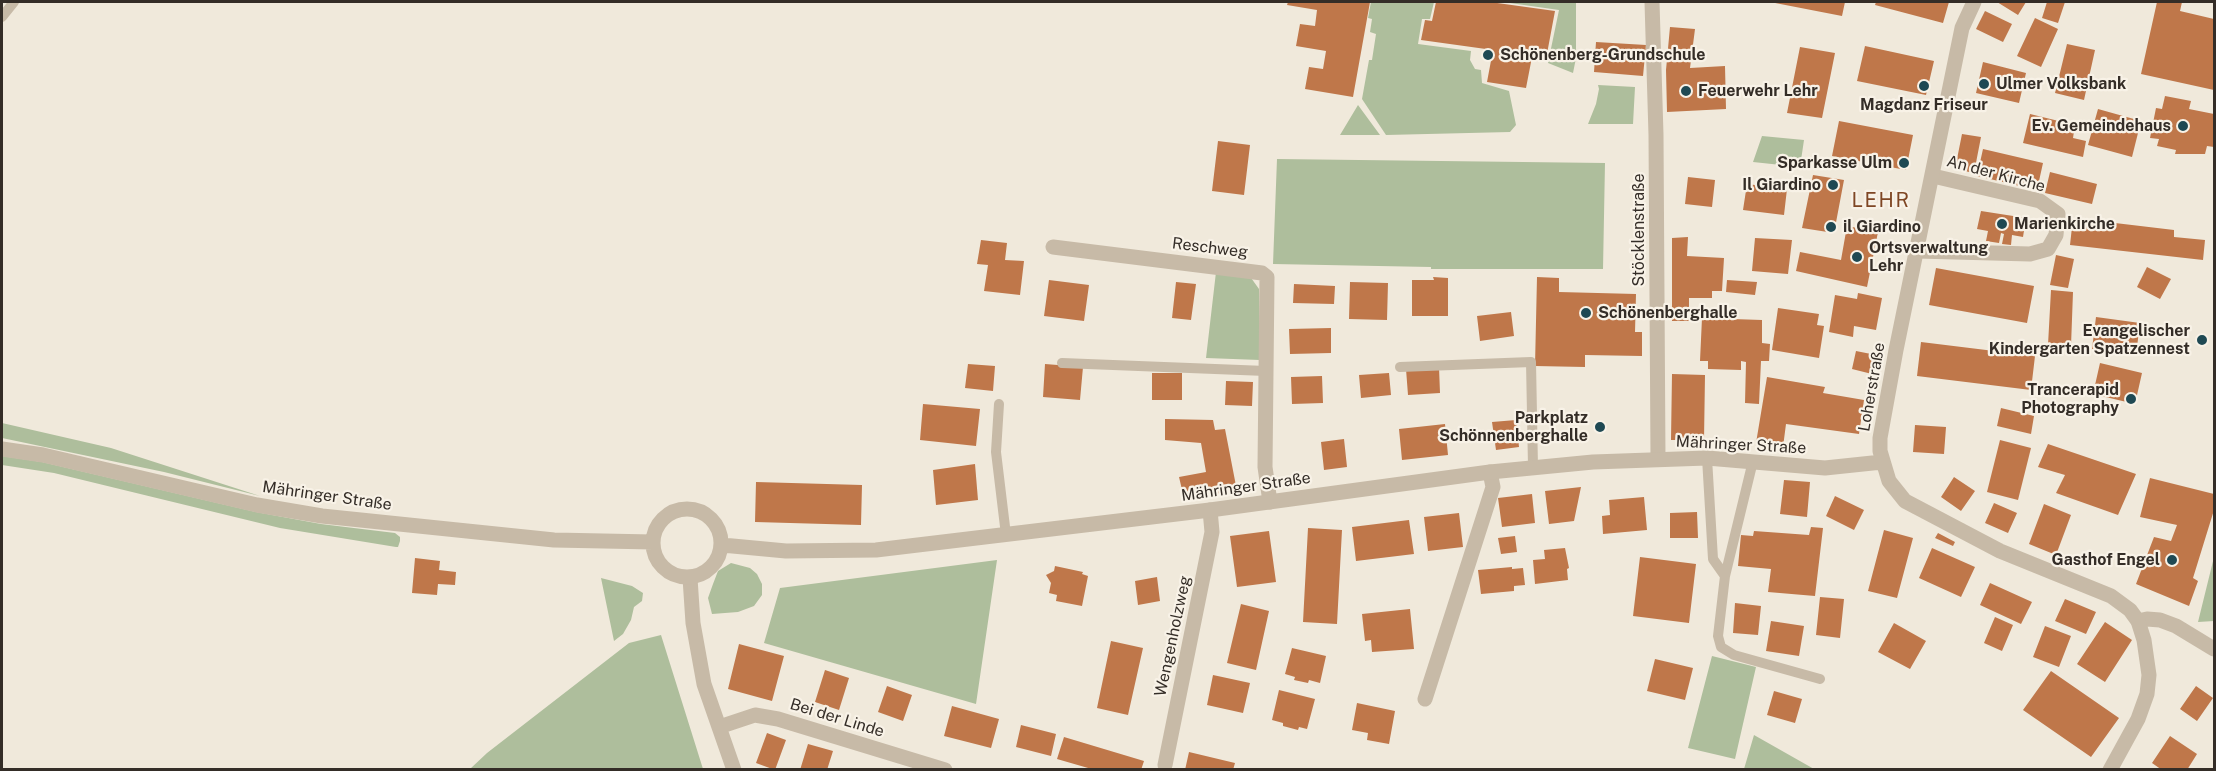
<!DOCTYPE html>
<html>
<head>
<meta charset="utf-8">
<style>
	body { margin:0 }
	#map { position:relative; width:2216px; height:771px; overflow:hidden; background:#f0e9db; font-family:"Public Sans",sans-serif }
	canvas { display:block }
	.frame { position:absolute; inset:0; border:3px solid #342d27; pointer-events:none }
</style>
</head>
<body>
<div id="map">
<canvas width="2216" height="771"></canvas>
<div class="frame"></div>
</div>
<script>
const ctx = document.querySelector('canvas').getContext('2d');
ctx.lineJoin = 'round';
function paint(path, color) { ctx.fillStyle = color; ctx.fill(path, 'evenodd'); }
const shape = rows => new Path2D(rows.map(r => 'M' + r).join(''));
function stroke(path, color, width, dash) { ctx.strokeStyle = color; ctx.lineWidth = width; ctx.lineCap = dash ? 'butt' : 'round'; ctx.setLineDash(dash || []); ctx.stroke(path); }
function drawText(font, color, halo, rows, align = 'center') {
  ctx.font = font + ' "Public Sans",sans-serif'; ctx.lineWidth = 4.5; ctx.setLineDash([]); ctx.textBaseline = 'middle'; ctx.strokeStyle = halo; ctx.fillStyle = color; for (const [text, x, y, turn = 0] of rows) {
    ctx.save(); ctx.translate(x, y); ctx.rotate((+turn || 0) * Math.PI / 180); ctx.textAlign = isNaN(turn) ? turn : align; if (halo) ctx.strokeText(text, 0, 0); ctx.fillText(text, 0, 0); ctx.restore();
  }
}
paint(shape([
	[1371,2,1434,2,1430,19,1422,19,1418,44,1471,51,1470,60,1475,69,1481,70,1482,83,1509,91,1516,125,1510,132,1386,135,1362,99,1369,60,1372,60,1376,34,1370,32,1372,19,1368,18],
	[1503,2,1576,2,1576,58,1573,73,1548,63,1559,10],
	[1598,85,1635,87,1633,124,1588,124,1596,104,1599,89],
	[1358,105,1380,135,1340,135],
	[1762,136,1804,140,1800,167,1753,162],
	[1277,159,1605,163,1603,269,1431,269,1431,267,1273,264],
	[1216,272,1249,275,1259,289,1260,360,1206,358],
	[2,423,111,448,260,496,164,472,2,438],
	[2,456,42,462,256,512,321,524,395,533,400,537,400,541,398,547,396,547,280,528,54,473,2,465],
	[2214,557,2214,621,2198,622],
	[997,560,976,704,764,643,780,588],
	[731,563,750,568,757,574,762,584,762,595,754,606,738,612,712,614,708,598,713,584,718,571],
	[601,578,632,586,643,593,642,601,634,607,631,620,623,634,614,641],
	[661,635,703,769,470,769,487,753,629,643],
	[1712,656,1756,667,1735,759,1688,748],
	[1754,735,1814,769,1744,769]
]), '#aebe9c');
paint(shape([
	[1288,2,1370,2,1353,97,1305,89,1309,67,1323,69,1326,51,1296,46,1300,24,1315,26,1317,10,1287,5],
	[1436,2,1490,2,1555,11,1546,59,1532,57,1526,88,1487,82,1493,50,1421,40,1425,20,1432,21],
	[1770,2,1845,2,1842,16],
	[1876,2,1949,2,1943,23,1875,5],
	[1997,2,2026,2,2018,15],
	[2047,2,2065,2,2058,23,2042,18],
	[2157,2,2182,2,2180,11,2214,19,2214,90,2141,74],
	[1985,11,2012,24,2003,42,1976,29],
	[2035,18,2058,29,2041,67,2017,56],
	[1670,27,1695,29,1690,68,1725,66,1726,109,1667,112,1666,70],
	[1596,42,1646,45,1643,76,1594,72],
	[2067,44,2095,50,2084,100,2055,93],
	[1865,46,1934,61,1926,95,1857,81],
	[1800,47,1835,53,1822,118,1787,113],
	[1983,62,2026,73,2019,103,1976,93],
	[2165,96,2191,101,2189,109,2214,114,2214,147,2207,146,2205,154,2175,154,2176,150,2157,146,2159,139,2150,138,2156,108,2162,109],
	[2098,109,2141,121,2132,157,2088,145],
	[2030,114,2075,125,2073,138,2086,141,2083,157,2023,143],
	[1839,121,1913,135,1906,170,1832,156],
	[1962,134,1981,137,1974,173,1955,169],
	[1218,141,1250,145,1244,195,1212,191],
	[1983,149,2043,163,2037,190,1977,176],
	[2050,172,2097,184,2092,204,2045,193],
	[1813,175,1844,180,1834,233,1802,228],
	[1688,177,1715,180,1712,207,1685,204],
	[1747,184,1787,189,1784,215,1743,210],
	[1981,211,2026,218,2023,237,2012,235,2011,245,2002,244,2004,234,2001,233,1999,243,1986,241,1988,231,1977,229],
	[2073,218,2174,230,2174,237,2205,240,2203,260,2070,245],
	[1847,226,1878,232,1867,287,1796,271,1800,252,1841,260],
	[1688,237,1687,256,1724,258,1722,291,1712,291,1712,298,1689,298,1689,321,1672,321,1672,238],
	[1755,238,1792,240,1788,274,1752,271],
	[981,240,1007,243,1005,260,1024,261,1020,295,984,291,988,265,977,264],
	[2056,255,2074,259,2068,288,2050,285],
	[2147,267,2171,279,2160,299,2137,287],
	[1936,268,2034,286,2027,323,1929,305],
	[1433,277,1448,278,1448,316,1412,316,1412,280,1434,280],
	[1537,277,1559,278,1559,292,1636,294,1635,332,1642,332,1642,356,1585,355,1585,367,1535,366],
	[1049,280,1089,285,1084,321,1044,316],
	[1727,280,1757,282,1755,295,1726,292],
	[1176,282,1196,284,1191,320,1172,318],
	[1350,282,1388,283,1387,320,1349,319],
	[1294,284,1335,286,1334,304,1293,303],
	[2051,290,2073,292,2071,346,2048,345],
	[1858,293,1882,298,1876,330,1854,326,1853,337,1829,332,1835,295,1857,299],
	[1778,308,1819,314,1817,325,1824,326,1819,358,1772,350],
	[1511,312,1514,336,1480,341,1477,316],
	[2096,317,2140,323,2136,355,2092,349],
	[1702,318,1762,320,1762,343,1770,344,1769,361,1761,361,1759,404,1745,403,1746,362,1741,361,1741,370,1708,369,1708,361,1700,361],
	[1331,328,1331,353,1290,354,1289,329],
	[1921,342,2035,356,2031,390,1917,376],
	[1856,351,1876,355,1872,374,1852,369],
	[2100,363,2142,373,2135,404,2093,394],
	[968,364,995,366,993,391,965,388],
	[1045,364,1083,367,1080,400,1043,397],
	[1439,367,1440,393,1408,395,1406,369],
	[1152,373,1182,373,1182,400,1152,400],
	[1389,373,1391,395,1361,398,1359,375],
	[1672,374,1705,375,1704,440,1671,440],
	[1322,376,1323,403,1292,404,1291,377],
	[1767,377,1825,387,1823,393,1864,400,1859,434,1786,424,1783,447,1756,443],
	[1226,381,1253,382,1252,406,1225,405],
	[923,404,980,409,976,446,920,440],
	[2001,408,2034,416,2031,434,1997,426],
	[1165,419,1213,420,1215,430,1225,429,1237,491,1184,498,1179,477,1206,472,1201,443,1165,440],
	[1516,420,1519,447,1496,450,1492,422],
	[1445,424,1448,455,1402,460,1399,429],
	[1915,425,1946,427,1944,454,1913,452],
	[1344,439,1347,467,1324,470,1321,442],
	[2000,440,2031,448,2018,500,1987,492],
	[2048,444,2136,474,2118,515,2056,493,2065,475,2038,467],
	[975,464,978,500,936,505,933,470],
	[1954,477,1975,491,1961,511,1941,497],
	[2150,478,2214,494,2214,510,2193,578,2198,581,2189,606,2136,584,2154,537,2171,541,2177,525,2140,517],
	[1784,480,1810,482,1807,517,1780,514],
	[756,482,862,485,861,525,755,522],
	[1581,487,1574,521,1549,524,1545,491],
	[1532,494,1535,523,1502,527,1498,498],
	[1835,496,1864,510,1854,530,1826,516],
	[1644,497,1647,530,1603,534,1602,516,1610,515,1609,500],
	[1994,503,2017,513,2008,533,1985,523],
	[2044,504,2071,515,2056,555,2029,544],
	[1697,512,1698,538,1670,538,1670,513],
	[1459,513,1463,547,1428,551,1424,517],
	[1409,520,1414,554,1356,561,1352,527],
	[1811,527,1823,528,1815,596,1768,592,1771,569,1738,566,1741,535,1753,536,1754,531,1809,535],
	[1308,528,1342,530,1337,624,1303,622],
	[1884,530,1913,538,1897,598,1868,591],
	[1269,531,1276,582,1237,587,1230,536],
	[1938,533,1955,542,1953,546,1935,538],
	[1515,536,1517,552,1501,554,1498,538],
	[1565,548,1569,568,1567,569,1568,580,1535,584,1533,560,1545,559,1544,550],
	[1932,548,1975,567,1961,597,1919,578],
	[1640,557,1696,564,1689,623,1633,616],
	[415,558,440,561,439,570,456,572,455,585,438,584,437,595,412,593],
	[1055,566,1083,572,1082,574,1088,576,1082,606,1056,601,1057,595,1049,593,1051,583,1046,575,1054,571],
	[1512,567,1512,569,1523,568,1525,585,1514,586,1514,591,1481,594,1478,570],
	[1157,577,1160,601,1138,605,1135,581],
	[1990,583,2032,602,2021,624,1980,605],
	[1820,597,1844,599,1840,638,1816,635],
	[2065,599,2096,612,2086,634,2055,621],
	[1735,603,1761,606,1758,635,1733,633],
	[1241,604,1269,611,1256,670,1227,663],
	[1410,609,1414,649,1372,652,1371,640,1365,641,1362,614],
	[1995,617,2013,625,2002,651,1984,643],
	[1771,621,1804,626,1799,656,1766,651],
	[2105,622,2132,640,2105,682,2077,664],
	[1894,623,1926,641,1910,669,1878,652],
	[2045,626,2071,636,2059,667,2033,657],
	[1111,641,1143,648,1128,715,1097,708],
	[739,644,784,656,772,701,728,689],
	[1292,648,1326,656,1320,683,1309,680,1308,683,1294,680,1295,677,1285,674],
	[1655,659,1693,668,1685,700,1647,691],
	[825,670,849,678,839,710,815,702],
	[2051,671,2119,718,2091,757,2023,710],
	[1213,675,1250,683,1243,713,1207,705],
	[887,686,912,695,903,721,878,712],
	[2196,686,2213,698,2197,721,2180,709],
	[1279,690,1315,699,1307,729,1299,727,1298,730,1283,726,1283,723,1272,720],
	[1774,691,1802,699,1795,723,1767,715],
	[1357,703,1395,711,1389,744,1367,740,1368,733,1352,730],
	[952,706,999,719,991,748,944,736],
	[1021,725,1056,734,1051,756,1016,747],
	[767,733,786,740,775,770,756,763],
	[2170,736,2197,754,2187,770,2162,770,2152,763],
	[1064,737,1144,761,1141,770,1095,770,1057,759],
	[808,744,833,751,827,770,800,770],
	[1189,752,1235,763,1233,770,1185,770]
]), '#bf774a');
stroke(shape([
	[2,17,14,2],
	[1062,363,1266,371],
	[1400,367,1531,362,1533,467],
	[999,404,996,452,1006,535],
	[1707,458,1713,559,1725,576],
	[1753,461,1725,576,1718,636,1721,647,1734,655,1820,679]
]), '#c7baa7', 10);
stroke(shape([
	[1652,2,1656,135,1658,458],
	[1053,247,1262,273,1267,277,1265,467,1270,502],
	[1917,251,2030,254,2048,249,2056,235,2058,214,2040,201,1933,176],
	[690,578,693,623,704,684,734,770],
	[2138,621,2147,619,2160,620,2176,626,2214,649],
	[1425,699,1493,487,1490,472],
	[719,727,755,715,778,719,945,770],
	[1165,765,1212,532,1210,510]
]), '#c7baa7', 15);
stroke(shape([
	[1974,2,1962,28,1896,350,1880,438,1880,451,1889,481,1905,501,2000,551,2111,596,2130,610,2138,621,2144,640,2149,675,2147,694,2138,719,2110,770],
	[2,449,43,455,257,505,322,516,554,540,653,542],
	'653 543a34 34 0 1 1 68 0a34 34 0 1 1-68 0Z',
	[722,545,786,551,876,550,1210,510,1490,472,1593,462,1707,458,1825,468,1882,462]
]), '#c7baa7', 15);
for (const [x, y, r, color] of [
	[1488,55,6,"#1f4953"],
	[1984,84,6,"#1f4953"],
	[1924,86,6,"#1f4953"],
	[1686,91,6,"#1f4953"],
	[2183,126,6,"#1f4953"],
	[1904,163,6,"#1f4953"],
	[1833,185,6,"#1f4953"],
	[2002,224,6,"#1f4953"],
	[1831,227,6,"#1f4953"],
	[1857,257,6,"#1f4953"],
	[1586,313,6,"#1f4953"],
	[2202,340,6,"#1f4953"],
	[2131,399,6,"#1f4953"],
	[1600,427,6,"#1f4953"],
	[2172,560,6,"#1f4953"]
]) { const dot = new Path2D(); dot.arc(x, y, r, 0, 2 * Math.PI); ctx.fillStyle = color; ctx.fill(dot); stroke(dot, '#f8f2e7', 2); }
drawText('bold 16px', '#342d27', '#f8f2e7', [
	["Schönenberg-Grundschule",1500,55],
	["Ulmer Volksbank",1996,84],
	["Feuerwehr Lehr",1698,91],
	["Magdanz Friseur",1924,105,"center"],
	["Ev. Gemeindehaus",2171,126,"right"],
	["Sparkasse Ulm",1892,163,"right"],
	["Il Giardino",1821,185,"right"],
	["Marienkirche",2014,224],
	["il Giardino",1843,227],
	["Ortsverwaltung",1869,248],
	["Lehr",1869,266],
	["Schönenberghalle",1598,313],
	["Evangelischer",2190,331,"right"],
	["Kindergarten Spatzennest",2190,349,"right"],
	["Trancerapid",2119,390,"right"],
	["Photography",2119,408,"right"],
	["Parkplatz",1588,418,"right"],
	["Schönnenberghalle",1588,436,"right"],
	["Gasthof Engel",2160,560,"right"]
], 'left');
drawText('16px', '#342d27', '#f8f2e7', [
	["An der Kirche",1996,174,15],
	["Stöcklenstraße",1639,230,-90],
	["Reschweg",1210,248,7],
	["Loherstraße",1872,387,-80],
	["Mähringer Straße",1741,445,3],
	["Mähringer Straße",1246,487,-8],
	["Mähringer Straße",327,496,8],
	["Wengenholzweg",1173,636,-78],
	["Bei der Linde",837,718,17]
]);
ctx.letterSpacing = '1.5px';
drawText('20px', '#7f4725', '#f8f2e7', [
	["LEHR",1881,201]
]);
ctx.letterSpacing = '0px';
</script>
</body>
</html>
